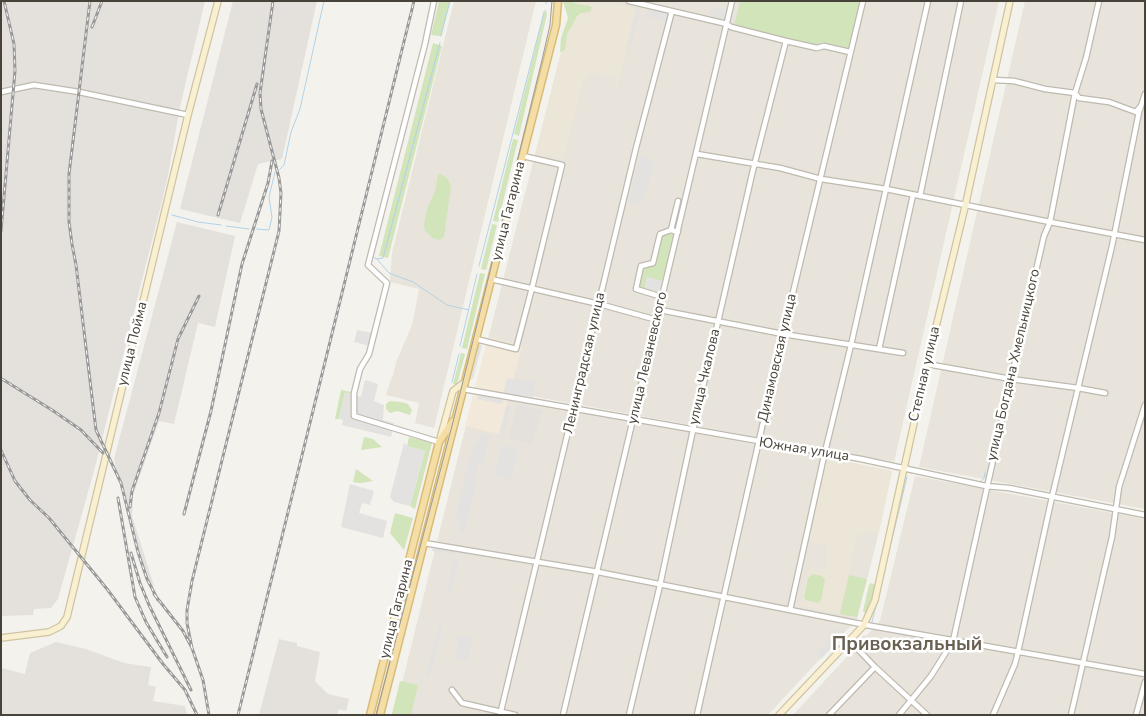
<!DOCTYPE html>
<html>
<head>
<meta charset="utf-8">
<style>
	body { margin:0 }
	#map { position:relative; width:1146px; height:716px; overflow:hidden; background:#f4f2ec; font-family:"Nunito Sans",sans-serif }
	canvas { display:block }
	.frame { position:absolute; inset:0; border:2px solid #48433a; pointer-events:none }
</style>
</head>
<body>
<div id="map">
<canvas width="1146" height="716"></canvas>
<div class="frame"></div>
</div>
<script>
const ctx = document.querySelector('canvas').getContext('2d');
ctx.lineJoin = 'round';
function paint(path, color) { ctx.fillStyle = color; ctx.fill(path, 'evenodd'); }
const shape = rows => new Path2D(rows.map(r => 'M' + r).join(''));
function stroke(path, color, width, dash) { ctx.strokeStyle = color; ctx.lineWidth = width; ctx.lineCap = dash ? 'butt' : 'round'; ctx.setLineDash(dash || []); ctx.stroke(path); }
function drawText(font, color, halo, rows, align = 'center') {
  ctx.font = font + ' "Nunito Sans",sans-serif'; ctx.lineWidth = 5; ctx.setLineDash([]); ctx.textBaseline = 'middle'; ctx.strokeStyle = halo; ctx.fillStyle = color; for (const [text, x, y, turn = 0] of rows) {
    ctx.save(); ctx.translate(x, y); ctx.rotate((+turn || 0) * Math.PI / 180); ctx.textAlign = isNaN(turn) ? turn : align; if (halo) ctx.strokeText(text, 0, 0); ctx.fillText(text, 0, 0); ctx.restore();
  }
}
paint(shape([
	[454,1,536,1,434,428,415,423,419,403,386,395,392,376,393,376,396,362,412,325,419,289,390,282,392,253],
	[574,1,999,1,894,462,476,386],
	[1025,1,1145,1,1145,509,919,467],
	[474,393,830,458,892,471,879,532,857,619,768,715,394,715],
	[915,476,1145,519,1145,715,793,715,880,621]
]), '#e8e4db');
paint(shape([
	[488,337,522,346,499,434,465,426]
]), '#f3e9da');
paint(shape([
	[1,1,205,1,180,107,167,181,94,471,58,599,51,608,34,609,33,615,1,616],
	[233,1,317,1,282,159,258,164,240,223,180,209],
	[177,222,235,236,215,327,198,323,174,424,159,421,133,495,132,516,154,586,151,588,135,546,114,459],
	[517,404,543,410,531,444,509,438],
	[279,639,297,643,297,646,320,652,315,681,328,694,349,699,346,711,339,709,337,715,259,715],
	[56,642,86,649,124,663,151,667,148,685,156,687,153,701,185,706,187,715,1,715,1,668,25,674,30,653]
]), '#e4e1dd');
paint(shape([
	[574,1,604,1,632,8,636,11,617,87,615,86,617,78,590,72,588,79,584,78,564,160,536,154],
	[827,458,892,471,879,532,870,531,868,533,858,534,840,614,800,605,809,567,826,570,827,546,809,540]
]), '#ece6d8');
paint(shape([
	[439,1,450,1,441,36,431,35],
	[563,1,571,1,577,4,590,6,592,8,590,12,581,13,577,16,567,34,565,50,560,52,561,38,568,18],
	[740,1,860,1,849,48,822,42,819,45,734,26],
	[545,9,547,14,519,136,514,134],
	[433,43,442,46,388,258,379,256],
	[513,139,518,140,498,222,493,221],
	[440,174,447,178,451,186,444,237,440,240,433,238,425,231,424,225,427,209,435,191,438,175],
	[492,224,497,225,486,270,481,269],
	[667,233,673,234,662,281,647,277,644,291,638,289,643,267,657,260,662,235],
	[480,273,485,274,467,349,462,348],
	[461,353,465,354,457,385,453,384],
	[341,390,351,392,350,394,345,393,339,419,335,419],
	[390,401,401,402,408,404,412,410,410,415,397,411,390,413,386,409,386,404],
	[364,437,373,439,382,447,361,450],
	[409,437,432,443,415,509,410,506,425,451,407,446],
	[356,469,373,481,360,483,353,482],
	[395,513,413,518,404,550,390,533],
	[813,574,822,576,825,580,821,600,818,603,806,600,804,598,808,578],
	[849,575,867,579,857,617,840,614],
	[871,583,874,584,874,589,868,610,865,613,863,611,869,585],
	[400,681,418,685,411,715,392,714]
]), '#d1e4ba');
paint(shape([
	[637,7,641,8,631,45,627,45],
	[648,7,668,12,665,21,646,16],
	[712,8,727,11,723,26,708,23],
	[640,155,655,163,646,192,637,206,633,206,628,204],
	[647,277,662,281,659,294,644,291],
	[357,330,373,333,370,346,354,342],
	[478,344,482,345,473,379,469,380],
	[507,378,535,382,533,397,518,395,517,398,503,395],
	[365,380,378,384,374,401,384,405,383,420,394,423,391,437,342,425,343,420,339,419,345,393,361,397],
	[478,394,503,400,502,404,477,399],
	[506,406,511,407,504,433,500,432],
	[480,433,490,435,483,464,479,463,474,478,476,486,464,533,459,531,460,522,454,521,473,444,477,445],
	[404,443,407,446,425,451,410,506,394,502,390,497],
	[502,445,519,450,510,480,495,476],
	[350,484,374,491,370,505,362,503,359,513,387,521,383,538,341,527],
	[433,547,457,551,456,555,432,551],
	[454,559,459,564,449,595,446,594],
	[439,625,443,628,430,676,426,675],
	[839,628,845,634,821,659,816,653],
	[459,635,473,639,467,661,454,657],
	[864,635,878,643,871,655,858,642]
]), '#e4e2e0');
stroke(shape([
	[546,4,546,1],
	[441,36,450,1],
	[280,169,284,165,291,132,300,109,324,1],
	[172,215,198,222,221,225],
	[226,226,249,229],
	[256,229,269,230,272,217,269,197,275,172],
	[373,257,377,259,383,258,440,43],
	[377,259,389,273,413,282,447,305,469,310],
	[479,266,544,12],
	[460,346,477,274],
	[452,382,459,354],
	[913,468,980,482,984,478,985,473],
	[872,622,907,477]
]), '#b0d2ea', 1);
const street = shape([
	[434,1,425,44,368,265,387,283,369,354,360,369,354,393,354,416,439,442],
	[629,1,727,24,731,27,786,41,817,48,824,46,850,52],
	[994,80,1014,81,1045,89,1075,93,1079,98,1109,102,1136,112,1140,107],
	[1,92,34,85,79,92,188,115],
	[697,154,780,168,821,179,886,189,1050,222,1145,240],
	[920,196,961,1],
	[671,230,678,201],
	[491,279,603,305,657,320],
	[662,297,636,289,641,266,653,263,660,234,671,230,678,232],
	[660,310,783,334,903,353],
	[476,339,516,349,532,288,562,165,523,156],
	[879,349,913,195],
	[927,364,1011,379,1078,388,1105,393],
	[463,389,861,459,986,486,1009,488,1145,515],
	[424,543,598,572,866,625,1145,674],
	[790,610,824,456,851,345,928,1],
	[849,640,875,667,927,715],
	[452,690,462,703,515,715],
	[500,715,636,148,672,11],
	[563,715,732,1],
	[629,715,660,585,693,430,753,170,786,41],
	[697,715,783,334,863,1],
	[829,715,875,667],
	[899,715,931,676,953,641,1011,379,1044,236,1050,222,1075,93,1086,58,1099,1],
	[993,715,1015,664,1018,652,1052,497,1112,246,1139,112,1145,94],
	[1071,715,1112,537,1119,487,1145,405],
	[1136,715,1145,682]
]);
const secondary = shape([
	[440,439,453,391,465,382],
	[1,638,49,632,61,626,67,617,188,115,218,1],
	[779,715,864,625,875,600,927,364,965,207,1010,1]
]);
const primary = shape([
	[370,715,439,442,453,421],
	[380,715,556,25,558,1]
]);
stroke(street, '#bfbaaf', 7);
stroke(secondary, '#cfc3a1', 8);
stroke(primary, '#d8bb77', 9);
stroke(street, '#fff', 4.5);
stroke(secondary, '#f9f0d1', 5.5);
stroke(primary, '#f4dea6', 6);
stroke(shape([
	[376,715,453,422,542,60,550,25,552,1]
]), '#999', 1);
const rail = shape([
	[90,1,69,174,69,222,72,244,76,265,96,430,121,483,138,552,147,579,158,600],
	[92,27,102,1],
	[218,215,257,84],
	[1,231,15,71,14,44,4,1],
	[2,379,52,410,81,430,103,453],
	[1,450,15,481,30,500,49,518,107,589,163,664,185,690,197,715],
	[118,498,135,597,146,622,167,657],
	[130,507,132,491,159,413,178,339,199,296],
	[184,514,211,411,242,264,268,183,272,161],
	[131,553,140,583,149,605,191,690],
	[154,594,183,631,192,648,203,680,209,715],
	[192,648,187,623,187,610,192,581,279,231,281,193,279,178,261,109,260,93,273,1],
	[238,715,414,1]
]);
stroke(rail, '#999', 3);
stroke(rail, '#fff', 1, [4]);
drawText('14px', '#48433a', '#fff', [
	["улица Гагарина",509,211,-76],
	["улица Пойма",133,344,-76],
	["улица Леваневского",648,358,-77],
	["Динамовская улица",778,358,-77],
	["Ленинградская улица",585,363,-77],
	["улица Богдана Хмельницкого",1014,365,-77],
	["Степная улица",925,374,-77],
	["улица Чкалова",705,377,-77],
	["Южная улица",804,450,9],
	["улица Гагарина",397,609,-76]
]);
drawText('bold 19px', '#6a6153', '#fff', [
	["Привокзальный",907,645]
]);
</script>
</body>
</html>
